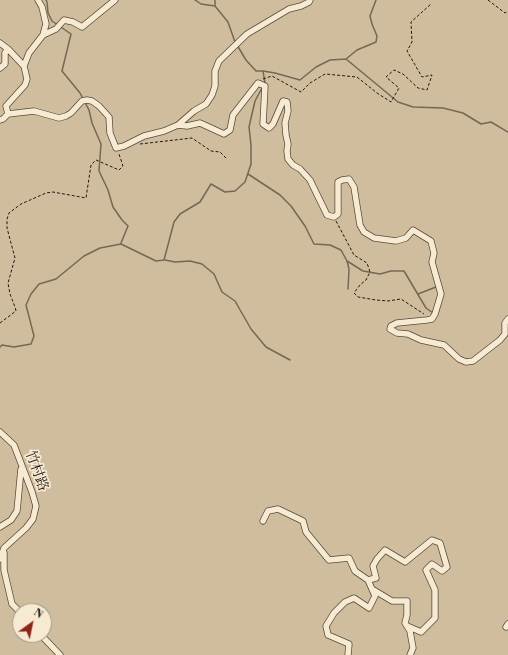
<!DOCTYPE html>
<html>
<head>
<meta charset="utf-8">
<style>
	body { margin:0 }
	#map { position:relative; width:508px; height:655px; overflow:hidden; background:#f2dfba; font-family:"Libre Bodoni",serif }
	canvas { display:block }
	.north { position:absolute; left:12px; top:603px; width:40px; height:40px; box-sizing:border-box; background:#f7ead2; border:1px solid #a29685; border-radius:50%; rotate:33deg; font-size:11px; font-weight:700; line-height:16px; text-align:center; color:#231912 }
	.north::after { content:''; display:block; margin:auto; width:14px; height:18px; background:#8f2418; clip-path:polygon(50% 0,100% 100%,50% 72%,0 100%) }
</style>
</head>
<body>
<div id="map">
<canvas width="508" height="655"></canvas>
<div class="north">N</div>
</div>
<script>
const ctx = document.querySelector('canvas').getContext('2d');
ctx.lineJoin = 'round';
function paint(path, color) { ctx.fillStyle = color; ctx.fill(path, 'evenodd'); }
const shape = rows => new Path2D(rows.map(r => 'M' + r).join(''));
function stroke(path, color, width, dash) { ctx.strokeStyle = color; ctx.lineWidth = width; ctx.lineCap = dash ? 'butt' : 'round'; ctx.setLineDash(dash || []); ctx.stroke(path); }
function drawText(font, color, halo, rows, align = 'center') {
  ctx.font = font + ' "Libre Bodoni","Noto Serif TC",serif'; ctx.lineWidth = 3.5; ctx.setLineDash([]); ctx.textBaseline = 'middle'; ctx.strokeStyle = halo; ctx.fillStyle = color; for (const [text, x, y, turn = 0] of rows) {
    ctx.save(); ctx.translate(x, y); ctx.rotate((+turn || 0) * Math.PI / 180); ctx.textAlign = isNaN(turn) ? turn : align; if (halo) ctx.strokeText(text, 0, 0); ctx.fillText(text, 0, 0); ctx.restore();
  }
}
paint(shape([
	[0,0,508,0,508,655,0,655],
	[20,611,44,611,44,635,20,635]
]), '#cfbd9d');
stroke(shape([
	[46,0,47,2,48,13,52,21,71,34,62,71,80,93,89,110,92,123,101,144,99,171,108,190,113,207,122,220,128,226,121,243],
	[195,0,201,4,215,6],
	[215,0,215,6,228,22,235,42],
	[237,45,246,60,256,71,263,71],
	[346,59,398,102,413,107,443,108,463,113,481,124,491,122,508,132],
	[265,83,263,71,275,73,300,80,316,67,330,60,346,59,357,50,376,42,377,36,372,24,370,16,376,0],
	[248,174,280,195,291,206,305,226,314,244,330,245,341,250,347,261,363,271,380,274,391,271,404,271,426,308,433,313],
	[165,260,175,262,190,261,202,264,214,274,222,292,235,301,251,329,266,347,290,360],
	[347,261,349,269,348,289],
	[418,294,436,287],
	[0,347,2,345,14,347,31,344,34,336,26,305,31,294,39,284,56,279,84,256,100,248,121,244,156,261,164,260,174,222,180,214,200,202,211,184,225,192,235,191,245,182,251,164,251,145,249,127,255,101,262,88]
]), '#756855', 1.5);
const minor = shape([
	[43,35,56,29,64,20,73,22,82,27,115,0],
	[0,43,8,49],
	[0,68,5,64,5,53,8,49,24,66],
	[8,114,6,106,25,85,27,79,24,66,29,53,43,35,46,24,42,7,38,0],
	[0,120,3,119,8,114,34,111,59,118,66,116,71,113,82,101,87,100,92,101,99,106,109,117,110,133,116,148,124,146,144,136,164,131,178,125,187,126,200,123,224,134,230,130,233,115,258,83,265,86,263,124,269,128,273,124,283,101,287,102,288,111,285,123,286,135,288,144,287,151,288,159,293,165,300,169,310,180,327,215,334,217,338,214,338,182,342,180,349,179,354,187,360,225,364,232,374,238,396,241,406,238,413,230,431,241,434,253,432,262,441,294,435,314,432,319,427,320,397,323,391,326,390,329,397,333,408,334,421,340,444,345,459,359,466,362,473,361,500,340,505,334,505,323,508,319],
	[178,125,194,111,206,104,212,95,215,86,215,71,219,61,247,34,289,9,301,6,309,2,310,0],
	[0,432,14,445,32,492,36,506,33,519,26,528,4,548,0,559],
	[263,521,268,511,278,509,303,521,306,532,329,560,349,558,355,571,368,580,375,596,369,608,354,598,345,602,334,613,326,626,328,635,349,644,348,655],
	[0,527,11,520,17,511,21,469],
	[4,553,4,570,12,604,20,612],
	[368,580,376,578,373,566,377,559,385,550,405,562,432,540,440,543,447,567,442,571,432,564,426,570,435,590,435,618,421,632,407,626],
	[372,589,392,601,407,601,407,615,405,623,410,631,413,648,410,655],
	[506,627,508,624],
	[41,635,60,655]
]);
stroke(minor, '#574a3c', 7);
stroke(shape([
	[488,0,505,13,508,11],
	[263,79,272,76,301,92,310,83,325,74,357,77,377,93,391,102,399,88,386,77,394,70,403,74,418,88,427,90,432,75,422,77,407,51,412,42,411,22,431,4],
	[140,144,192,138,211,151,220,152,226,158],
	[336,221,354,255,367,263,370,272,366,280,360,285,354,293,358,297,376,300,388,301,401,299,424,314],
	[0,323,16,311,15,307,10,294,8,283,15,258,7,228,7,219,9,213,21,204,46,193,53,192,86,198,91,165,96,160,119,170,123,166,119,154]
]), '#231912', 1, [3, 2]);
stroke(minor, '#f7ead2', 5.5);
drawText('14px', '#231912', '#f7ead2', [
	["竹村路",36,471,70]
]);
</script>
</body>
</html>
